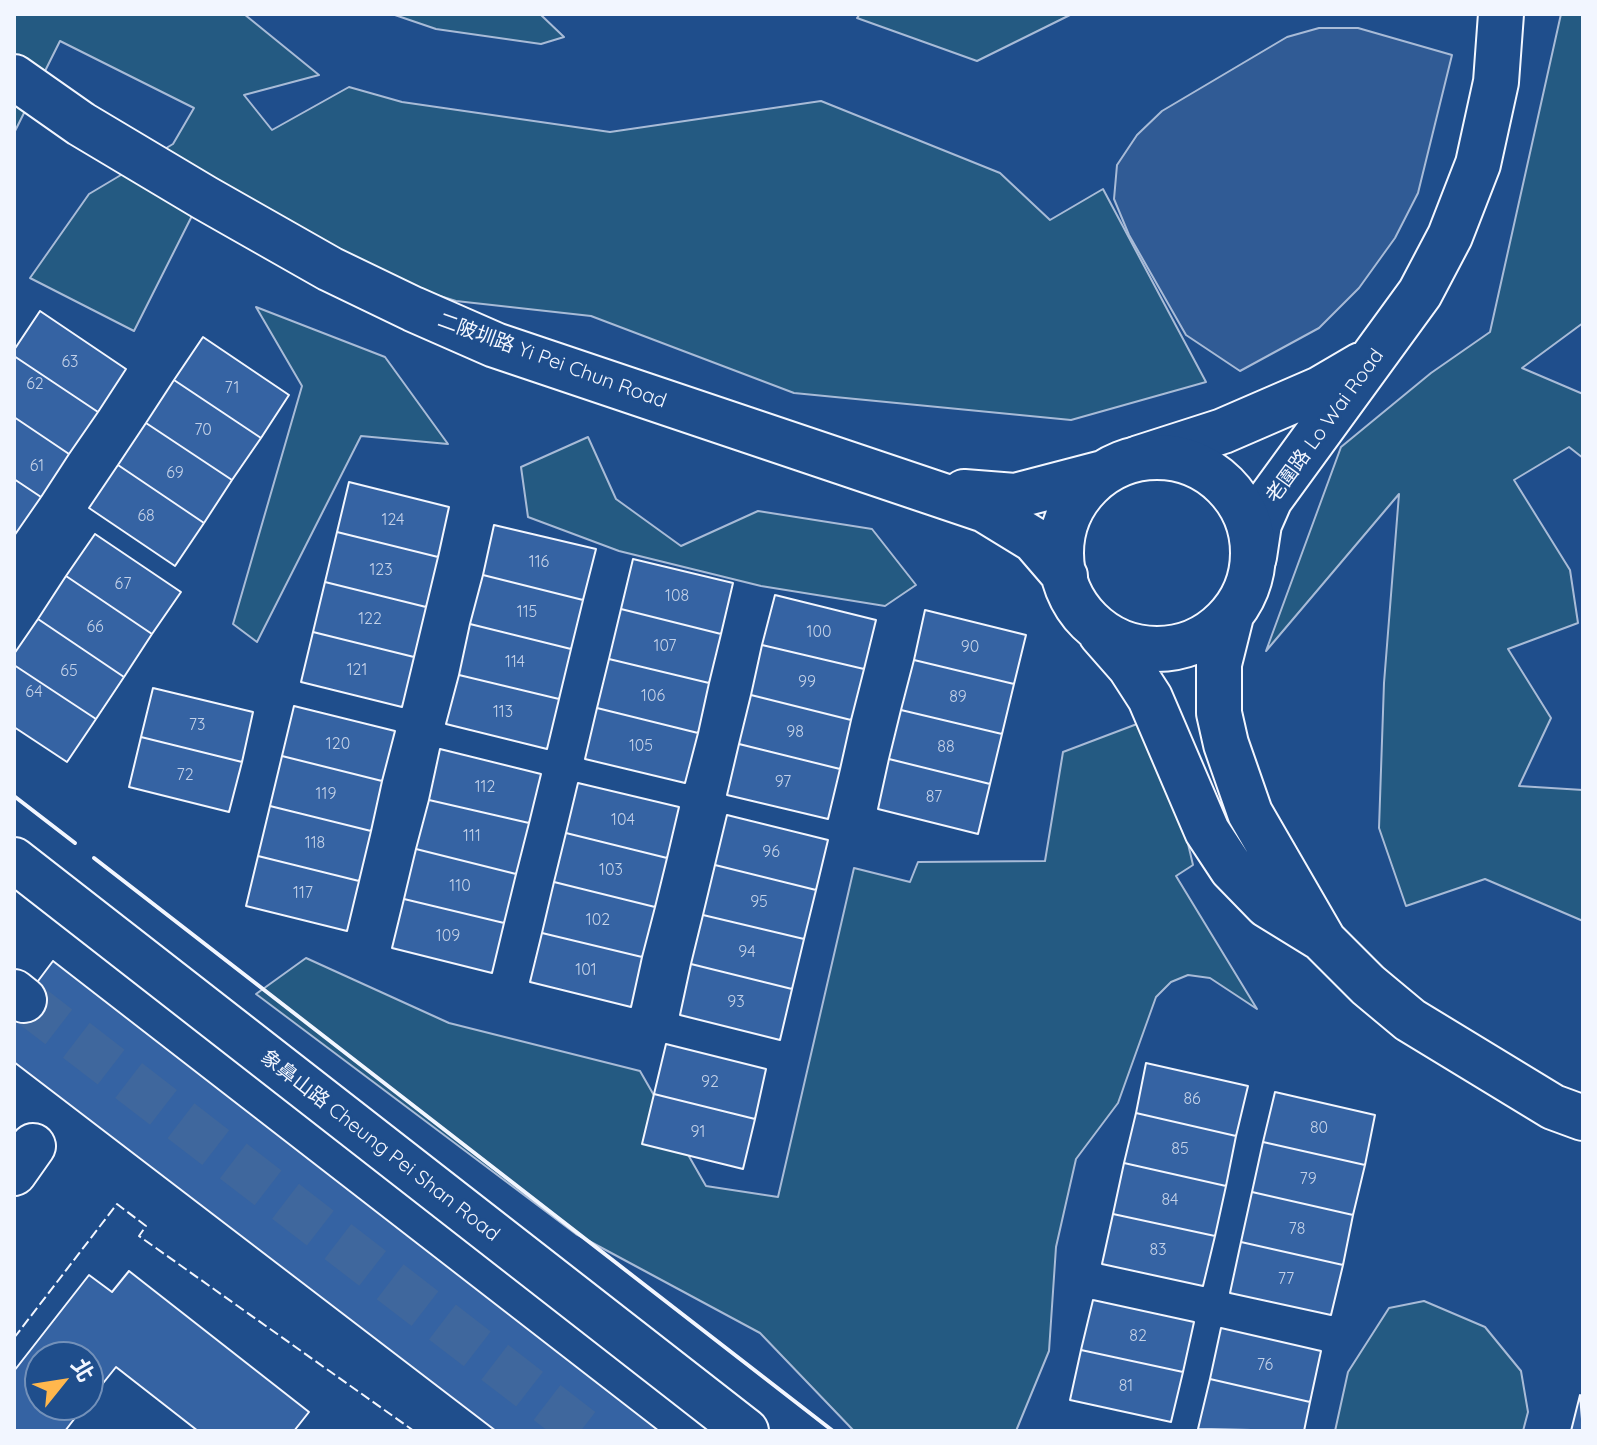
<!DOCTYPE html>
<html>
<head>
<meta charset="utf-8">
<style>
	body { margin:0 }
	#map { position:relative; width:1597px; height:1445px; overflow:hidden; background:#1f4e8c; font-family:Quicksand,"Noto Sans TC",sans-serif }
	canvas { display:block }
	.frame { position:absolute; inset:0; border:16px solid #f2f6ff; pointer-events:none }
	.north { position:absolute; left:24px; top:1341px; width:80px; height:80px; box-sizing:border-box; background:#1f4e8c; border:2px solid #7391ba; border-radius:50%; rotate:60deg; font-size:22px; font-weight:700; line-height:32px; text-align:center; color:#f2f6ff }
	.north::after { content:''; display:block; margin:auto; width:28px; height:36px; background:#ffb74d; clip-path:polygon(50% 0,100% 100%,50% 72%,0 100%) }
</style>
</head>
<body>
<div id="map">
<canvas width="1597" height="1445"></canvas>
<div class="frame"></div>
<div class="north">北</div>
</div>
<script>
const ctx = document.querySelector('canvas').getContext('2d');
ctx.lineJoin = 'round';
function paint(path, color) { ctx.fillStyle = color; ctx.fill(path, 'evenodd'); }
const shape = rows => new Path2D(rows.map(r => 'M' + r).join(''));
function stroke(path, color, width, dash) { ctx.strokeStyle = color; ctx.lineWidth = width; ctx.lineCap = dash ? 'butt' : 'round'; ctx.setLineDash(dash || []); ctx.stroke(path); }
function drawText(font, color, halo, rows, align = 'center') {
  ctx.font = font + ' Quicksand,"Noto Sans TC",sans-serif'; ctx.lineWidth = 6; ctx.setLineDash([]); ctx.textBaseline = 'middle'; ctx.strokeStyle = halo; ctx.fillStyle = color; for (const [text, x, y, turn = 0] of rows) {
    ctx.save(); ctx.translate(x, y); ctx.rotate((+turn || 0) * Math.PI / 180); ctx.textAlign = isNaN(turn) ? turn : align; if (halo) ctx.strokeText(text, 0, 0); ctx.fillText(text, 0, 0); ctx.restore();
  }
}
const green = shape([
	[14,14,244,14,319,75,244,95,272,130,349,87,402,102,610,132,821,101,1000,173,1050,220,1103,189,1206,382,1071,420,794,393,591,316,456,301,301,253,205,190,134,331,30,278,89,194,173,144,194,108,60,41,14,133,14,14],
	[392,14,540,14,564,37,541,44,436,29,392,14],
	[860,14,1072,14,977,61,857,18,860,14],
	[1561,14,1583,14,1583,323,1522,368,1583,394,1583,458,1569,447,1514,480,1570,570,1578,623,1508,649,1551,718,1519,786,1583,790,1583,921,1485,879,1406,906,1379,828,1384,683,1399,494,1266,651,1341,447,1431,373,1490,332,1561,14],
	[256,307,385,357,448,444,361,436,257,642,233,624,302,386,256,307],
	[588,437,616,499,681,546,758,511,872,529,916,585,885,606,761,586,619,551,528,517,521,467,588,437],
	[1137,724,1181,814,1193,865,1176,876,1257,1009,1210,978,1188,975,1171,982,1156,997,1118,1103,1076,1159,1056,1247,1049,1351,1016,1431,854,1431,760,1333,576,1234,256,994,306,958,449,1023,640,1071,706,1186,778,1197,854,868,910,882,918,862,1045,861,1063,752,1137,724],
	[1424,1301,1485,1327,1521,1371,1528,1412,1523,1431,1335,1431,1348,1372,1389,1308,1424,1301]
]);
paint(green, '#245a82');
stroke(green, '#a8bbd7', 2);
const parking = shape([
	[1319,28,1358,28,1452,55,1418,193,1395,238,1359,288,1319,328,1240,371,1186,335,1129,235,1114,199,1117,165,1137,135,1162,111,1287,37,1319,28]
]);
paint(parking, '#305b95');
stroke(parking, '#a8bbd7', 2);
const building = shape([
	[40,311,126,369,98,412,14,356,14,350,40,311],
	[203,337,289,395,261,438,174,380,203,337],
	[14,356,98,412,69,454,14,417,14,356],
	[174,380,261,438,232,480,146,423,174,380],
	[14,417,69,454,41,497,14,479,14,417],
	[146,423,232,480,204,523,118,465,146,423],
	[118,465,204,523,175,566,89,508,118,465],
	[14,479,41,497,14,536,14,479],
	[349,482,449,507,438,557,337,532,349,482],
	[494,525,596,549,583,600,483,575,494,525],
	[337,532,438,557,426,607,325,582,337,532],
	[95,534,181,592,152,634,66,576,95,534],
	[633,559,733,583,721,634,621,609,633,559],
	[483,575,583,600,571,649,470,624,483,575],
	[66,576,152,634,124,677,38,619,66,576],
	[325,582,426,607,414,657,313,632,325,582],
	[775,595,876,620,864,669,762,645,775,595],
	[621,609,721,634,709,683,609,659,621,609],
	[925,610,1026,635,1014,684,914,660,925,610],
	[38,619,124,677,96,719,14,665,14,654,38,619],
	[470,624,571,649,559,699,459,675,470,624],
	[313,632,414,657,402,707,301,682,313,632],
	[762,645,864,669,851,720,751,695,762,645],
	[609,659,709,683,698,733,597,708,609,659],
	[914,660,1014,684,1002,734,901,710,914,660],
	[14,665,96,719,67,762,14,727,14,665],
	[459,675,559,699,547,749,446,724,459,675],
	[153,688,253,712,242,762,141,737,153,688],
	[751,695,851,720,840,769,739,744,751,695],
	[294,706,395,731,382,781,282,756,294,706],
	[597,708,698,733,685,783,585,759,597,708],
	[901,710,1002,734,990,784,889,759,901,710],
	[141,737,242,762,229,812,129,787,141,737],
	[739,744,840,769,828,819,727,795,739,744],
	[440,749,541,774,529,823,429,800,440,749],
	[282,756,382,781,371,831,270,806,282,756],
	[889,759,990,784,978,834,878,809,889,759],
	[578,783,679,807,667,858,566,833,578,783],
	[429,800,529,823,516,874,416,849,429,800],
	[270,806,371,831,359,881,258,856,270,806],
	[727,815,828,840,816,890,715,865,727,815],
	[566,833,667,858,655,907,554,882,566,833],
	[416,849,516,874,504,923,404,899,416,849],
	[258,856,359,881,347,931,246,906,258,856],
	[715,865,816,890,804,939,703,915,715,865],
	[554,882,655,907,642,957,542,933,554,882],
	[404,899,504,923,492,973,392,948,404,899],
	[703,915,804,939,792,989,691,964,703,915],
	[542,933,642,957,631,1007,530,982,542,933],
	[53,961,659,1431,496,1431,14,1062,14,1013,53,961],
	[691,964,792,989,780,1040,680,1015,691,964],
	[666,1044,766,1069,755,1119,654,1094,666,1044],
	[1146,1063,1248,1086,1236,1136,1136,1113,1146,1063],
	[1275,1092,1375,1115,1365,1165,1263,1142,1275,1092],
	[654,1094,755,1119,743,1169,642,1144,654,1094],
	[1136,1113,1236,1136,1226,1186,1124,1163,1136,1113],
	[1263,1142,1365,1165,1353,1215,1252,1192,1263,1142],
	[1124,1163,1226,1186,1215,1236,1113,1214,1124,1163],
	[1252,1192,1353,1215,1343,1265,1241,1242,1252,1192],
	[1113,1214,1215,1236,1203,1286,1102,1264,1113,1214],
	[1241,1242,1343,1265,1331,1315,1230,1293,1241,1242],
	[129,1271,309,1412,294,1431,198,1431,116,1367,88,1402,88,1357,40,1357,40,1405,85,1405,65,1431,14,1431,14,1371,89,1275,112,1292,129,1271],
	[1093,1300,1194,1322,1183,1372,1081,1350,1093,1300],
	[1221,1328,1321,1351,1310,1402,1210,1379,1221,1328],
	[1081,1350,1183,1372,1171,1422,1070,1400,1081,1350],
	[1210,1379,1310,1402,1304,1431,1198,1429,1210,1379],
	[1580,1395,1583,1431,1571,1431,1580,1395]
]);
paint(building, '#3563a3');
stroke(building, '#f2f6ff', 2);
stroke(shape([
	[24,1000,584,1431]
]), '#3f679d', 44, [44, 22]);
const minor = shape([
	[1139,458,1223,431,1320,389,1361,365],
	[1254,557,1259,524,1270,499,1420,293,1450,236,1478,164,1496,82,1501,14],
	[14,1173,33,1146]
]);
const tertiary = shape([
	[14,77,81,124,205,198,330,269,413,309,495,345,985,510,1034,540,1065,576],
	'1061 553a96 96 0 1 1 192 0a96 96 0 1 1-192 0Z',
	[964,492,1015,496,1103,473],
	[1231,616,1219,664,1219,713,1226,744,1250,813,1324,941,1368,985,1410,1020,1553,1107,1583,1118],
	[1101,634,1130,667,1150,698,1207,831,1232,869,1267,905,1319,937]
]);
const trunk = shape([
	[14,860,746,1431],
	[14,992,24,1000]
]);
stroke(minor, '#f2f6ff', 48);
stroke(tertiary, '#f2f6ff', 48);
stroke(trunk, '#f2f6ff', 48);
stroke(minor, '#1f4e8c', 44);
stroke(tertiary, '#1f4e8c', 44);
stroke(trunk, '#1f4e8c', 44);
stroke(shape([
	[14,1338,117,1204,146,1226,139,1236,414,1431]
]), '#f2f6ff', 2, [10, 4]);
stroke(shape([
	[14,796,75,843],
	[94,858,833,1431]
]), '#f2f6ff', 4);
drawText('16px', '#c3d1e8', null, [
	["63",70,362],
	["62",35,384],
	["71",232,388],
	["70",203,430],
	["61",37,466],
	["69",175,473],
	["68",146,516],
	["124",393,520],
	["116",539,562],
	["123",381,570],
	["67",123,584],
	["108",677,596],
	["115",527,612],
	["122",370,619],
	["66",95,627],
	["100",819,632],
	["107",665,646],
	["90",970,647],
	["114",515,662],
	["121",357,670],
	["65",69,671],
	["99",807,682],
	["64",34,692],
	["106",653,696],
	["89",958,697],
	["113",503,712],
	["73",197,725],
	["98",795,732],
	["120",338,744],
	["105",641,746],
	["88",946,747],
	["72",185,775],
	["97",783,782],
	["112",485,787],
	["119",326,794],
	["87",934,797],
	["104",623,820],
	["111",472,836],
	["118",315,843],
	["96",771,852],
	["103",611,870],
	["110",460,886],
	["117",303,893],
	["95",759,902],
	["102",598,920],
	["109",448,936],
	["94",747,952],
	["101",586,970],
	["93",736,1002],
	["92",710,1082],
	["86",1192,1099],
	["80",1319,1128],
	["91",698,1132],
	["85",1180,1149],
	["79",1308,1179],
	["84",1170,1200],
	["78",1297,1229],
	["83",1158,1250],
	["77",1286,1279],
	["82",1138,1336],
	["76",1265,1365],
	["81",1126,1386]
]);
drawText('20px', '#f2f6ff', '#1f4e8c', [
	["二陂圳路 Yi Pei Chun Road",552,361,20],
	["老圍路 Lo Wai Road",1325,426,-54],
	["象鼻山路 Cheung Pei Shan Road",380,1146,38]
]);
</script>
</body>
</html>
